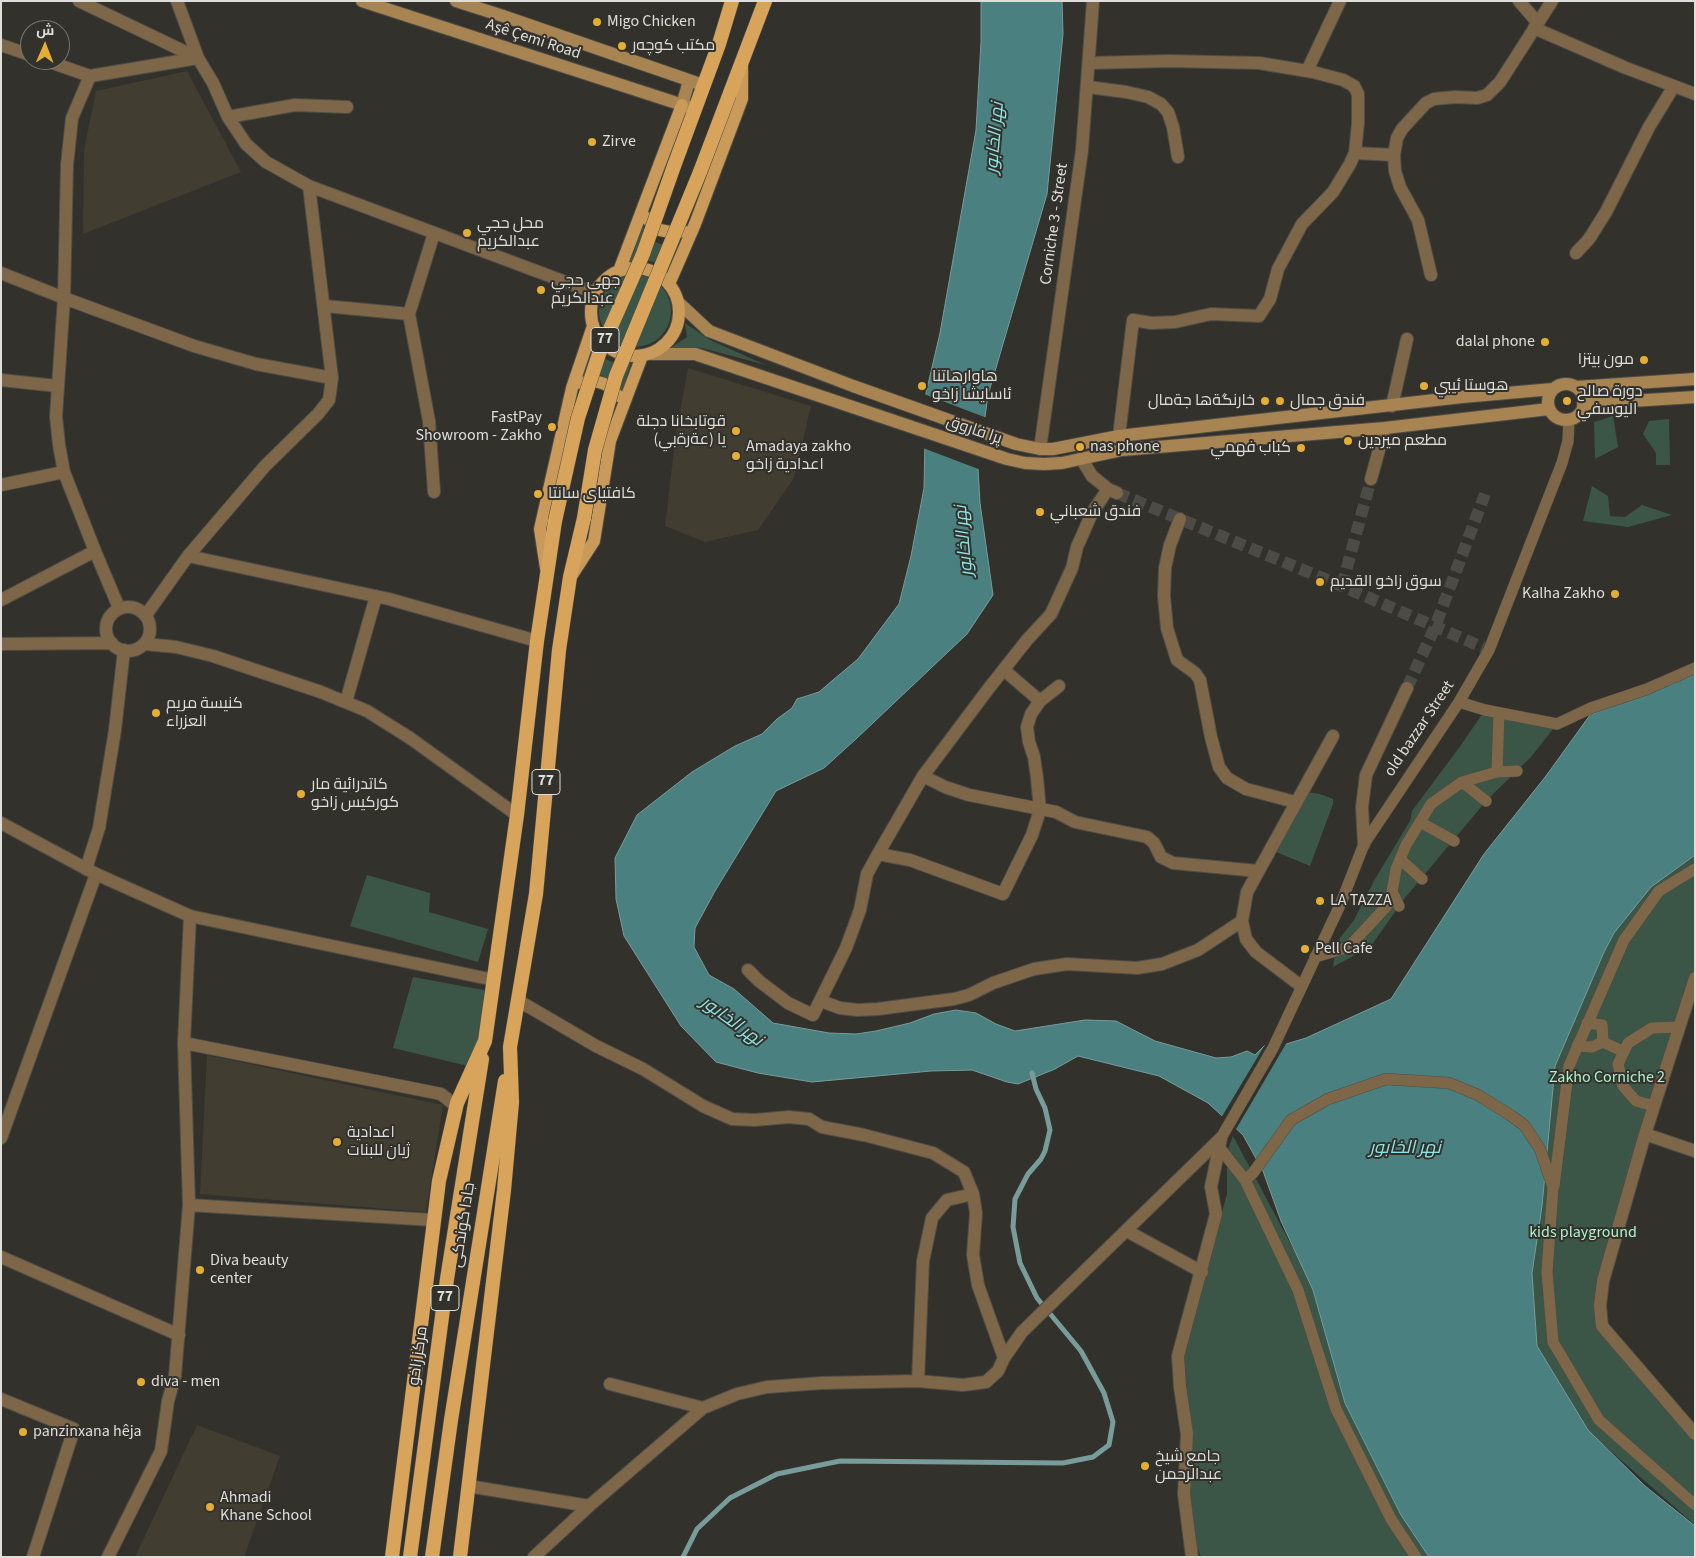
<!DOCTYPE html>
<html>
<head>
<meta charset="utf-8">
<style>
	body { margin:0 }
	#map { position:relative; width:1696px; height:1558px; overflow:hidden; background:#33312b; font-family:"Source Sans 3",Cairo,sans-serif }
	canvas { display:block }
	.frame { position:absolute; inset:0; border:2px solid #dfdeda; pointer-events:none }
	.north { position:absolute; left:20px; top:20px; width:50px; height:50px; box-sizing:border-box; background:#33312b; border:1px solid #787671; border-radius:50%; rotate:1deg; font-size:14px; font-weight:700; line-height:20px; text-align:center; color:#dfdeda }
	.north::after { content:''; display:block; margin:auto; width:18px; height:22px; background:#e4ae35; clip-path:polygon(50% 0,100% 100%,50% 72%,0 100%) }
</style>
</head>
<body>
<div id="map">
<canvas width="1696" height="1558"></canvas>
<div class="frame"></div>
<div class="north">ش</div>
</div>
<script>
const ctx = document.querySelector('canvas').getContext('2d');
ctx.lineJoin = 'round';
function paint(path, color) { ctx.fillStyle = color; ctx.fill(path, 'evenodd'); }
const shape = rows => new Path2D(rows.map(r => 'M' + r).join(''));
function stroke(path, color, width, dash) { ctx.strokeStyle = color; ctx.lineWidth = width; ctx.lineCap = dash ? 'butt' : 'round'; ctx.setLineDash(dash || []); ctx.stroke(path); }
function drawText(font, color, halo, rows, align = 'center') {
  ctx.font = font + ' "Source Sans 3",Cairo,sans-serif'; ctx.lineWidth = 4; ctx.setLineDash([]); ctx.textBaseline = 'middle'; ctx.strokeStyle = halo; ctx.fillStyle = color; for (const [text, x, y, turn = 0] of rows) {
    ctx.save(); ctx.translate(x, y); ctx.rotate((+turn || 0) * Math.PI / 180); ctx.textAlign = isNaN(turn) ? turn : align; if (halo) ctx.strokeText(text, 0, 0); ctx.fillText(text, 0, 0); ctx.restore();
  }
}
paint(shape([
	[187,71,241,172,83,234,84,150,96,91],
	[688,368,811,406,794,478,758,530,705,542,665,526,676,434],
	[207,1055,443,1105,426,1212,200,1194],
	[197,1425,280,1456,244,1557,135,1557]
]), '#413d31');
paint(shape([
	[643,226,652,241,666,246,681,240,669,277,660,264,646,260,628,263],
	'599 311a36 36 0 1 1 72 0a36 36 0 1 1-72 0Z',
	[685,323,710,340,766,365,702,348,672,347,687,337],
	[594,342,605,359,618,364,631,363,622,392,612,380,598,374,581,377],
	[1613,416,1618,447,1595,459,1594,422],
	[1669,419,1670,465,1656,465,1656,453,1643,434,1649,421],
	[1592,486,1608,496,1610,516,1625,517,1642,505,1672,515,1628,527,1583,521],
	[1485,710,1557,724,1531,757,1486,801,1404,899,1371,946,1333,967,1336,943,1354,920,1375,879,1410,821,1412,811,1461,745],
	[1305,792,1320,794,1333,799,1333,804,1310,866,1274,851],
	[1695,855,1695,971,1691,991,1603,1281,1602,1326,1695,1433,1695,1525,1589,1432,1537,1346,1532,1273,1542,1203,1555,1066,1604,952,1614,933,1651,887],
	[367,875,430,893,429,912,488,929,478,962,350,926],
	[413,977,489,991,480,1041,468,1066,393,1048],
	[1233,1136,1311,1282,1345,1403,1401,1515,1429,1557,1201,1557,1194,1539,1187,1504,1192,1429,1181,1344,1201,1285,1227,1194,1227,1152]
]), '#3b5647');
const water = shape([
	[981,1,1062,1,1063,34,1047,194,988,395,978,468,980,503,993,595,967,634,856,739,824,768,776,791,715,891,695,928,694,947,709,975,734,989,773,1023,829,1033,856,1034,876,1031,910,1023,934,1014,956,1010,976,1013,996,1024,1015,1031,1085,1020,1116,1021,1155,1041,1216,1058,1231,1057,1247,1051,1255,1055,1265,1045,1273,1048,1306,1038,1391,999,1484,854,1546,776,1590,715,1695,674,1695,855,1651,887,1614,933,1604,952,1555,1066,1542,1206,1532,1273,1537,1346,1588,1430,1645,1486,1695,1526,1695,1557,1429,1557,1401,1515,1345,1403,1313,1290,1281,1221,1263,1171,1243,1135,1208,1103,1159,1076,1078,1056,1055,1069,1018,1084,1007,1082,972,1070,931,1071,812,1082,758,1073,716,1062,681,1026,624,936,616,899,615,858,637,815,692,772,735,746,762,734,777,719,792,708,797,699,819,692,833,680,858,659,899,604,911,556,924,488,926,393,940,333,976,130,981,42,981,1]
]);
paint(water, '#4a8080');
stroke(water, '#779c9b', 1);
paint(shape([
	[924,394,987,418,981,470,923,448],
	[1285,1042,1287,1042,1235,1131,1221,1118,1266,1043,1273,1045]
]), '#33312b');
stroke(shape([
	[683,1557,697,1529,730,1498,777,1474,840,1461,1063,1463,1093,1457,1109,1445,1113,1422,1104,1393,1081,1351,1037,1298,1020,1263,1013,1227,1015,1199,1028,1174,1041,1159,1045,1151,1050,1130,1045,1108,1036,1089,1032,1073]
]), '#779c9b', 5);
stroke(shape([
	[1117,493,1342,586,1489,650],
	[1342,586,1371,479],
	[1407,688,1435,627,1485,494]
]), '#4d4b45', 12, [12, 6]);
const pedestrian = shape([
	[1459,702,1485,710,1557,724,1591,708,1647,689,1695,668],
	[1497,772,1499,713],
	[1462,782,1486,801],
	[1420,822,1454,841],
	[1400,859,1422,879],
	[1399,906,1392,892,1396,869,1406,845,1431,804,1462,782,1497,772,1517,771],
	[1315,957,1349,947,1395,897],
	[1587,1023,1602,1025,1603,1042,1624,1052],
	[1577,1046,1592,1047,1603,1042],
	[1654,1106,1636,1101,1623,1086,1618,1064,1628,1043,1652,1028,1679,1027],
	[1221,1138,1273,1048,1341,903,1364,844,1459,702,1489,650,1562,463,1568,441,1569,419],
	[1219,1147,1245,1180,1253,1173,1291,1120,1328,1099,1386,1079,1449,1083,1478,1095,1510,1115,1524,1125,1540,1149,1553,1187,1547,1272,1553,1342,1599,1420,1695,1505],
	[1245,1180,1298,1290,1336,1409,1391,1519,1416,1557],
	[1554,1186,1569,1066,1624,940,1659,891,1695,869]
]);
const minor = shape([
	[79,1,198,58],
	[177,1,198,58,213,83,228,117,246,144,266,162,309,186,595,293],
	[1519,1,1538,23],
	[1534,28,1626,68,1695,94],
	[1,45,30,55],
	[44,60,90,76,72,118,67,165,64,298,194,346,256,364,332,378],
	[1089,63,1169,61,1259,63,1313,72,1343,80,1354,86,1358,94,1358,123,1355,153,1350,164,1333,192,1302,224,1278,269,1270,299,1259,316,1211,314,1175,322,1151,323,1133,320,1119,436],
	[1307,71,1340,1],
	[90,76,198,58],
	[1088,87,1126,92,1148,97,1161,104,1168,112,1173,127,1178,157],
	[228,117,295,105,347,107],
	[1355,153,1394,155],
	[434,233,409,314,429,421,434,492],
	[1576,253,1589,239,1606,212,1649,127,1674,86],
	[1,273,64,298,56,416,59,445,64,472,95,551,119,608],
	[1431,275,1418,220,1400,187,1395,171,1394,155,1397,138,1402,129,1426,103,1434,99,1455,97,1477,98,1487,95,1500,82,1552,1],
	[325,306,409,314],
	[1,380,57,386],
	[1392,406,1407,339],
	[1081,458,1092,476,1108,489,1117,493],
	[1371,479,1385,428],
	[1,485,64,472],
	[1180,519,1170,545,1165,568,1164,596,1167,628,1177,660,1195,673,1200,680,1211,737,1219,767,1227,778,1246,789,1295,802],
	[188,556,389,599,537,641],
	[1,600,95,551],
	'106 629a22 22 0 1 1 44 0a22 22 0 1 1-44 0Z',
	[146,615,188,556,265,466,318,414,329,400,332,378,309,186],
	[1,644,112,643],
	[145,644,176,647,213,656,321,692,367,711,410,738,517,815],
	[1004,670,1040,701],
	[346,702,376,596],
	[923,776,945,787,969,795,1056,812,1075,822,1147,837,1154,843,1161,857,1173,863,1258,871],
	[1364,844,1362,807,1366,775,1407,688],
	[878,854,910,860,1003,894,1032,835,1040,810,1037,778,1034,757,1029,742,1027,727,1031,714,1040,701,1059,686],
	[86,869,99,828,115,730,124,650],
	[748,970,759,981,788,1003,813,1015,846,948,860,910,867,874,878,854,923,776,989,688,1027,640,1051,614,1072,568,1077,547,1092,513,1108,489],
	[1695,978,1645,1134,1603,1281,1600,1306,1602,1326,1695,1434],
	[1301,986,1256,952,1246,939,1242,921,1247,892,1333,736],
	[519,1001,596,1046,643,1069,703,1106,732,1119,755,1120,789,1117,809,1119,822,1127,864,1135,933,1153,964,1172,973,1194,976,1213,973,1255,978,1285,1004,1358],
	[821,1001,840,1008,858,1010,878,1009,954,999,969,995,993,983,1034,969,1067,964,1137,968,1162,964,1198,950,1242,921],
	[184,1043,441,1094,456,1106],
	[1645,1134,1695,1151],
	[1,1138,96,874],
	[189,1205,433,1220],
	[1127,1231,1202,1272],
	[1,1257,179,1335],
	[918,1381,923,1261,932,1218,947,1200,973,1194],
	[610,1384,703,1408],
	[1,1399,74,1429,33,1557],
	[468,1486,589,1506],
	[108,1557,161,1451,168,1401,175,1376,189,1205,184,1043,190,916],
	[534,1557,589,1506,703,1408,737,1394,767,1387,822,1383,918,1381,963,1385,986,1382,998,1371,1004,1358,1022,1332,1221,1138],
	[1192,1557,1184,1494,1187,1434,1180,1387,1178,1356,1216,1214,1211,1187,1221,1138]
]);
const tertiary = shape([
	[1040,449,1082,150,1093,1],
	[1,823,96,874,190,916,494,980]
]);
const secondary = shape([
	[362,1,692,108],
	[456,1,503,16,703,85],
	[682,105,689,81],
	[679,303,709,331,853,386,1016,444,1040,449,1053,449,1119,436,1462,397,1553,389],
	[652,354,695,354,1007,459,1025,463,1044,464,1062,463,1122,450,1385,428,1549,409],
	'1548 402a18 18 0 1 1 36 0a18 18 0 1 1-36 0Z',
	[1576,387,1695,379],
	[1583,404,1695,397]
]);
const primary = shape([
	[647,218,653,226,660,230,675,233,683,231],
	'591 312a44 44 0 1 1 88 0a44 44 0 1 1-88 0Z',
	[619,271,682,105],
	[669,284,695,224,742,99,742,65],
	[581,383,594,381,602,383,609,386,618,396],
	[546,568,540,529,572,388,593,326],
	[572,575,594,541,610,441,642,356]
]);
const trunk = shape([
	[674,166,719,44,732,1],
	[700,172,765,1],
	[392,1557,439,1181,457,1103,485,1041,517,815,537,641,555,521],
	[410,1557,447,1279,482,1059],
	[432,1557,451,1420,505,1081],
	[460,1557,504,1190,512,1102,510,1047,536,894,559,650,570,577,584,518]
]);
stroke(pedestrian, '#4f4d47', 12);
stroke(minor, '#4f4d47', 14);
stroke(tertiary, '#4f4d47', 14);
stroke(secondary, '#4f4d47', 14);
stroke(primary, '#4f4d47', 14);
stroke(trunk, '#4f4d47', 15);
stroke(pedestrian, '#7e6748', 11);
stroke(minor, '#7e6748', 12);
stroke(tertiary, '#7e6748', 12);
stroke(secondary, '#a88452', 12);
stroke(primary, '#c99a59', 12);
stroke(trunk, '#d8a45c', 14);
const trunkBridge = shape([
	[584,518,595,450,616,376,700,172],
	[555,521,578,418,599,354,643,254,674,166]
]);
stroke(trunkBridge, '#4f4d47', 15, []);
stroke(trunkBridge, '#d8a45c', 14);
for (const [x, y, r, color] of [
	[597,22,5,"#e4ae35"],
	[622,46,5,"#e4ae35"],
	[592,142,5,"#e4ae35"],
	[467,233,5,"#e4ae35"],
	[541,290,5,"#e4ae35"],
	[1545,342,5,"#e4ae35"],
	[1644,360,5,"#e4ae35"],
	[922,386,5,"#e4ae35"],
	[1424,386,5,"#e4ae35"],
	[1265,401,5,"#e4ae35"],
	[1280,401,5,"#e4ae35"],
	[1567,401,5,"#e4ae35"],
	[552,427,5,"#e4ae35"],
	[736,431,5,"#e4ae35"],
	[1348,441,5,"#e4ae35"],
	[1080,447,5,"#e4ae35"],
	[1301,448,5,"#e4ae35"],
	[736,456,5,"#e4ae35"],
	[538,494,5,"#e4ae35"],
	[1040,512,5,"#e4ae35"],
	[1320,582,5,"#e4ae35"],
	[1615,594,5,"#e4ae35"],
	[156,713,5,"#e4ae35"],
	[301,794,5,"#e4ae35"],
	[1320,901,5,"#e4ae35"],
	[1305,949,5,"#e4ae35"],
	[337,1142,5,"#e4ae35"],
	[200,1270,5,"#e4ae35"],
	[141,1382,5,"#e4ae35"],
	[23,1432,5,"#e4ae35"],
	[1145,1466,5,"#e4ae35"],
	[210,1507,5,"#e4ae35"]
]) { const dot = new Path2D(); dot.arc(x, y, r, 0, 2 * Math.PI); ctx.fillStyle = color; ctx.fill(dot); stroke(dot, '#33312b', 2); }
for (const [x, y, w] of [
	[605,340,28],
	[546,782,28],
	[445,1298,28]
]) { const box = new Path2D(); box.roundRect(x - w / 2, y - 12.5, w, 25, 4); ctx.fillStyle = '#33312b'; ctx.fill(box); stroke(box, '#dfdeda', 1); }
drawText('bold 15px', '#dfdeda', null, [
	["77",605,340],
	["77",546,782],
	["77",445,1298]
]);
drawText('16px', '#dfdeda', '#33312b', [
	["Migo Chicken",607,22],
	["مکتب کوچه‌ر",632,46],
	["Zirve",602,142],
	["محل حجي",477,224],
	["عبدالكريم",477,242],
	["جهى حجي",551,281],
	["عبدالكريم",551,299],
	["dalal phone",1535,342,"right"],
	["مون بيتزا",1634,360,"right"],
	["هاوارهاتنا",932,377],
	["ئاسایشا زاخو",932,395],
	["هوستا ئيبي",1434,386],
	["دورة صالح",1577,392],
	["اليوسفي",1577,410],
	["خارنگةها جةمال",1255,401,"right"],
	["فندق جمال",1290,401],
	["FastPay",542,418,"right"],
	["Showroom - Zakho",542,436,"right"],
	["قوتابخانا دجلة",726,422,"right"],
	["يا (عةرةبي)",726,440,"right"],
	["مطعم ميردين",1358,441],
	["Amadaya zakho",746,447],
	["اعدادية زاخو",746,465],
	["nas phone",1090,447],
	["كباب فهمي",1291,448,"right"],
	["کافتیای سانتا",548,494],
	["فندق شعباني",1050,512],
	["سوق زاخو القديم",1330,582],
	["Kalha Zakho",1605,594,"right"],
	["كنيسة مريم",166,704],
	["العزراء",166,722],
	["كاتدرائية مار",311,785],
	["كوركيس زاخو",311,803],
	["LA TAZZA",1330,901],
	["Pell Cafe",1315,949],
	["اعدادية",347,1133],
	["ژیان للبنات",347,1151],
	["Diva beauty",210,1261],
	["center",210,1279],
	["diva - men",151,1382],
	["panzinxana hêja",33,1432],
	["جامع شيخ",1155,1457],
	["عبدالرحمن",1155,1475],
	["Ahmadi",220,1498],
	["Khane School",220,1516]
], 'left');
drawText('16px', '#dfdeda', '#33312b', [
	["Aşê Çemi Road",533,40,18],
	["Corniche 3 - Street",1055,224,-82],
	["پرا فاروق",974,431,19],
	["old bazzar Street",1420,729,-56],
	["جادا گوندکی",464,1225,-81],
	["مركز زاخو",419,1356,-82]
]);
drawText('16px', '#adf2cb', '#33312b', [
	["Zakho Corniche 2",1607,1078],
	["kids playground",1583,1233]
]);
drawText('italic 18px', '#8ae6e6', '#33312b', [
	["نهر الخابور",996,138,-85],
	["نهر الخابور",965,541,-95],
	["نهر الخابور",731,1022,36],
	["نهر الخابور",1405,1149]
]);
</script>
</body>
</html>
